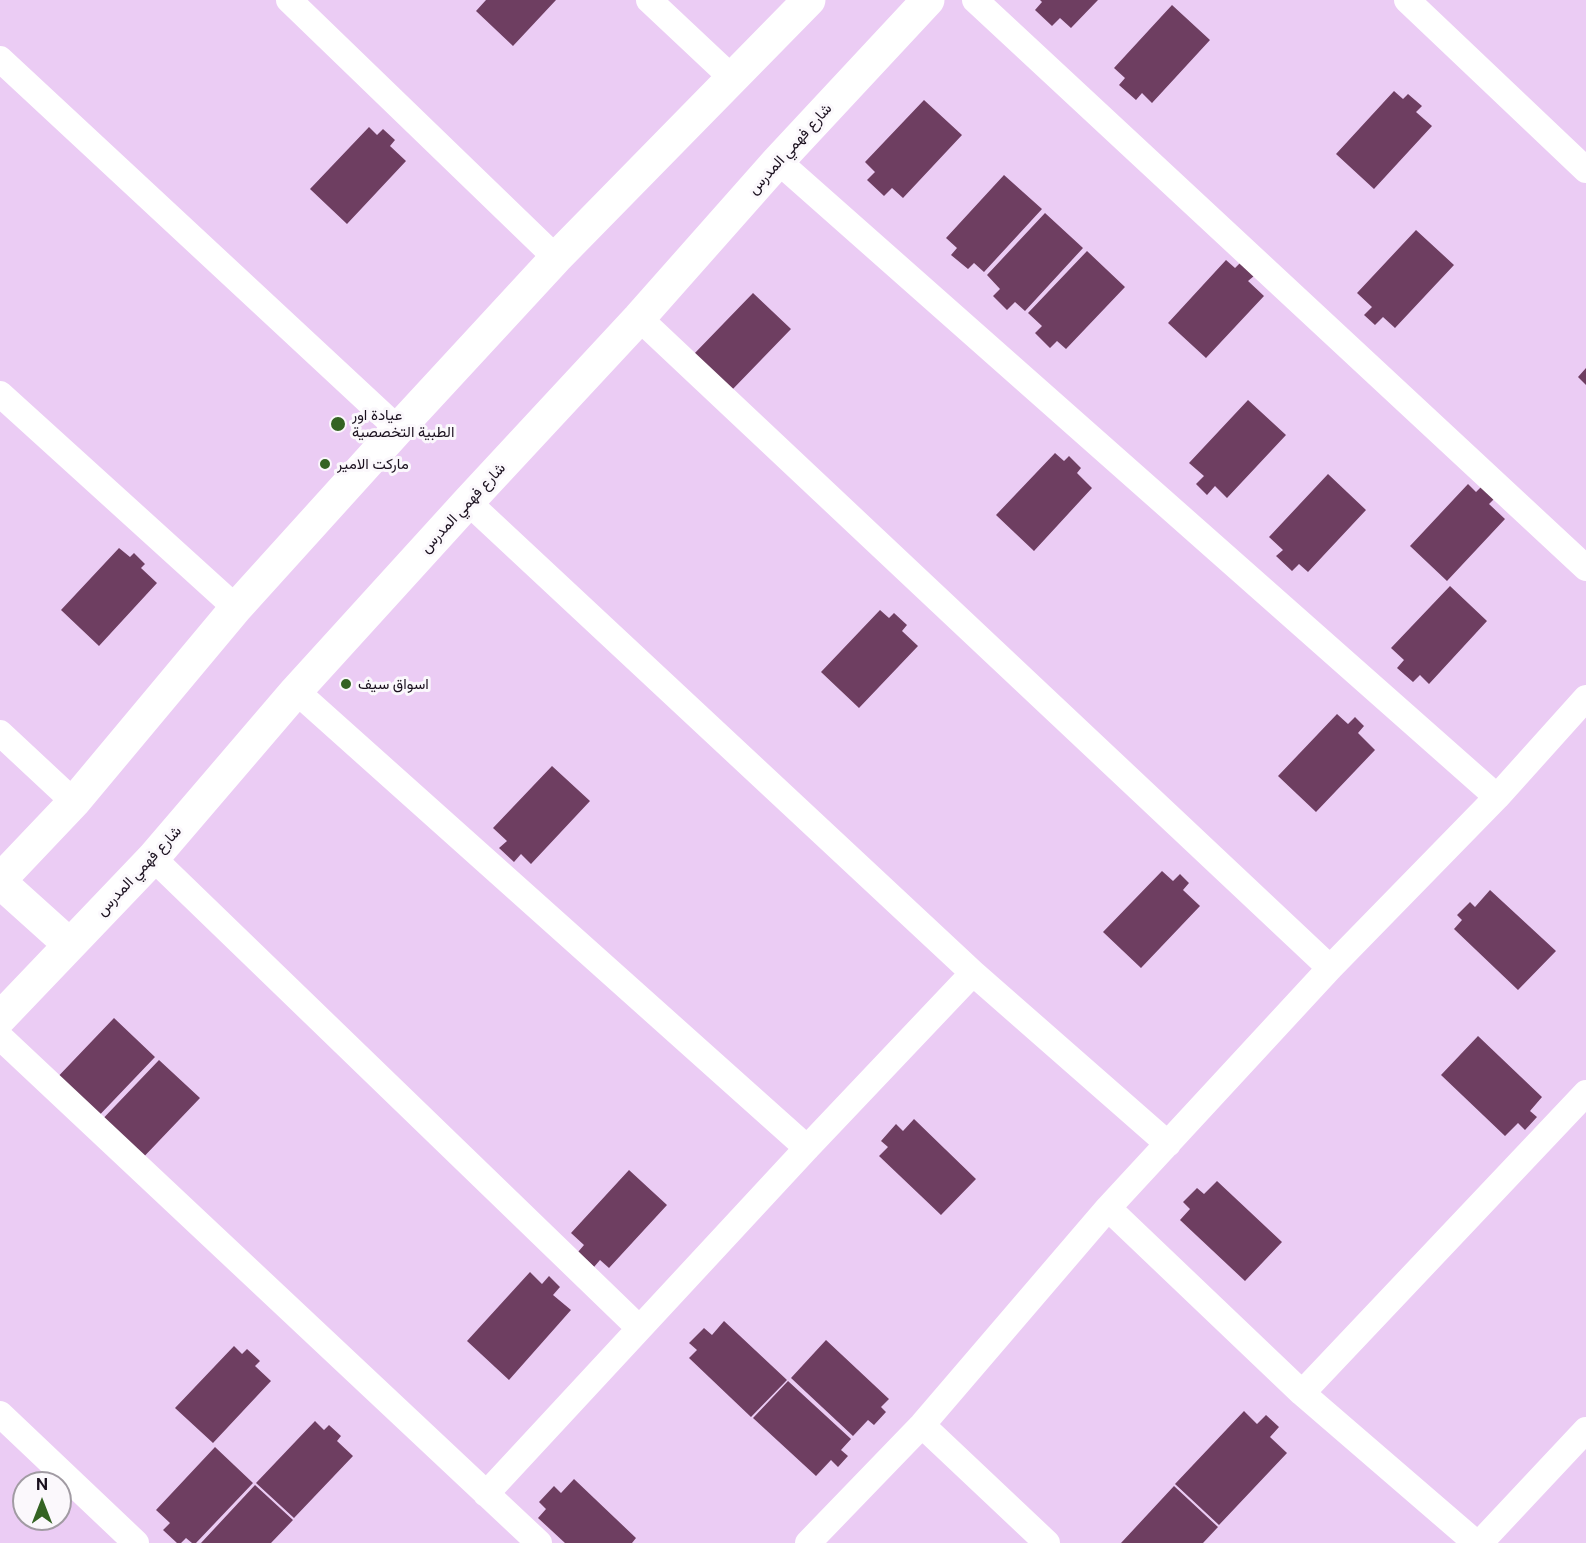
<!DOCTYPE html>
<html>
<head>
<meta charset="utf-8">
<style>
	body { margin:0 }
	#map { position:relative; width:1586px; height:1543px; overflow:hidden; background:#ebccf4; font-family:"Public Sans",sans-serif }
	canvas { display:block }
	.north { position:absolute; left:12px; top:1471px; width:60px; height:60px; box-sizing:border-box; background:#fbf8fc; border:2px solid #a19ba3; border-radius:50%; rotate:0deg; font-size:16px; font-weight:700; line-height:24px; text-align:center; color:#1a101e }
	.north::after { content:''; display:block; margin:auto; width:21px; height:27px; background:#346323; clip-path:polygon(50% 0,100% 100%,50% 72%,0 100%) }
</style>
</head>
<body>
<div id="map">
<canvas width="1586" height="1543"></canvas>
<div class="north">N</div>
</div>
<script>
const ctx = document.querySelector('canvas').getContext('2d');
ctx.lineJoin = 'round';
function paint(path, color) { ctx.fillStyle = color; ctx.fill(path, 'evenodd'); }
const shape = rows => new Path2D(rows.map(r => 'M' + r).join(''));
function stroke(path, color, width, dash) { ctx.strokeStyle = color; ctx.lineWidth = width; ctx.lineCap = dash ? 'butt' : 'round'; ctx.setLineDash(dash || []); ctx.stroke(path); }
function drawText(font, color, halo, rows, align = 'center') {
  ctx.font = font + ' "Public Sans",Vazirmatn,sans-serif'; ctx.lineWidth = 6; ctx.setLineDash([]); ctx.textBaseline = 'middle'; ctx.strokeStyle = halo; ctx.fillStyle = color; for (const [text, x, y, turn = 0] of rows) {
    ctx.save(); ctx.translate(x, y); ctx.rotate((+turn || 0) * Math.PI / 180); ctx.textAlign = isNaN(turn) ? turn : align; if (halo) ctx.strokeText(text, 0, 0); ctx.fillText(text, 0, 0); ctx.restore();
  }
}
paint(shape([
	[486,0,556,0,513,46,476,11],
	[1040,0,1098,0,1071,28,1060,18,1052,26,1035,10,1042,2],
	[1172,5,1210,40,1152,103,1142,93,1136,100,1119,85,1125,78,1114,68],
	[1394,91,1403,99,1408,94,1422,106,1416,112,1432,126,1374,189,1336,154],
	[924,100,962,135,903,198,892,188,884,196,867,180,875,172,865,162],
	[369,127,377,135,383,129,395,140,390,146,406,161,347,224,310,189],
	[1004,175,1042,209,984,272,974,263,968,269,951,255,957,248,946,238],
	[1045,213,1083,248,1025,311,1015,302,1007,310,993,296,1000,289,987,275],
	[1416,230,1454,265,1395,328,1383,317,1375,325,1364,315,1372,307,1357,293],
	[1087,251,1125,287,1066,349,1057,341,1050,348,1035,333,1042,326,1028,313],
	[1226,260,1235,268,1240,263,1254,276,1248,281,1264,296,1206,358,1168,323],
	[753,293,791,329,731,391,693,355],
	[1586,368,1586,385,1578,377],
	[1248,400,1286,435,1227,498,1215,486,1207,495,1196,484,1204,476,1189,463],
	[1055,453,1064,461,1069,456,1081,468,1077,473,1092,488,1034,551,996,515],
	[1328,474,1366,510,1308,572,1299,564,1292,571,1276,556,1283,550,1269,537],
	[1468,484,1476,492,1482,486,1495,498,1489,504,1505,519,1447,581,1410,546],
	[119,548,130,557,134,553,145,564,141,568,157,583,99,646,61,610],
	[1450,586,1487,621,1429,684,1420,675,1413,682,1397,668,1404,660,1391,648],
	[880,610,889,618,894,613,907,625,902,631,918,646,859,708,821,672],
	[1337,714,1348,724,1355,717,1364,726,1358,733,1375,750,1316,812,1278,776],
	[552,766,590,801,531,864,521,854,514,862,499,848,507,841,493,828],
	[1162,871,1173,881,1180,874,1189,883,1183,890,1200,906,1141,968,1103,932],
	[1490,890,1556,951,1518,990,1454,929,1462,920,1457,915,1470,902,1475,907],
	[114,1018,155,1057,91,1124,50,1085],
	[1478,1036,1542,1097,1530,1111,1537,1117,1525,1130,1518,1123,1505,1136,1441,1075],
	[159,1060,200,1098,136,1165,95,1127],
	[914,1119,976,1179,941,1215,879,1156,888,1147,881,1141,896,1124,903,1131],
	[629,1170,667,1205,609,1268,600,1260,594,1267,578,1252,584,1245,571,1233],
	[1217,1181,1282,1242,1245,1281,1180,1220,1190,1209,1183,1202,1197,1188,1204,1194],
	[530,1272,542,1284,549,1276,560,1287,553,1295,571,1310,509,1380,467,1341],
	[724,1321,787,1380,751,1417,689,1358,697,1350,689,1343,704,1328,712,1335],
	[826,1340,889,1399,881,1407,886,1412,874,1425,868,1420,853,1436,791,1378],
	[234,1346,242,1354,247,1349,260,1361,255,1366,271,1381,213,1443,175,1408],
	[788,1381,851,1439,841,1450,848,1456,838,1467,831,1460,816,1476,753,1418],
	[1244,1411,1257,1424,1266,1415,1279,1427,1270,1437,1287,1453,1219,1525,1175,1484],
	[315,1421,324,1430,329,1425,341,1436,337,1441,353,1456,294,1518,256,1483],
	[215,1447,253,1483,196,1543,192,1543,186,1538,181,1543,177,1543,163,1530,170,1523,156,1510],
	[574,1479,636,1538,632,1543,565,1543,538,1518,546,1509,539,1502,554,1486,561,1493],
	[255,1485,293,1520,271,1543,201,1543],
	[1174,1486,1218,1527,1203,1543,1121,1543]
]), '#6e3e61');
stroke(shape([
	[289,0,556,258],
	[649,0,732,78],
	[975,0,1586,568],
	[1407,0,1586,170],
	[0,59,398,429],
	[778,161,1497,797],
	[639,318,1330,968],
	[0,394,236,608],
	[468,502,973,973,1168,1144],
	[296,691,807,1148],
	[0,733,74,802],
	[153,858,639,1328],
	[0,1037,539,1543],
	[1108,1208,1302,1393,1476,1543],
	[1302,1393,1586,1093],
	[0,1414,136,1543],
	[922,1425,1047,1543],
	[486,1494,807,1148,973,973],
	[808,1543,922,1425,1108,1208,1330,968,1497,797,1586,698],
	[1480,1543,1586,1430]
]), '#fff', 26);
stroke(shape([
	[0,880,74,802,236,608,398,429,556,258,809,0],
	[0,882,70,945],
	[0,1018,153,858,296,691,468,502,639,318,778,161,928,0]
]), '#fff', 33);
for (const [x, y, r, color] of [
	[338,424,8,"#346323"],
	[325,464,6,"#346323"],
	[346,684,6,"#346323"]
]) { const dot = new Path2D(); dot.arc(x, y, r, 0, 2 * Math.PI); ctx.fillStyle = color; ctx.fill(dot); stroke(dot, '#fbf8fc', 2); }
drawText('15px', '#1a101e', '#fbf8fc', [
	["شارع فهمي المدرس",790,149,-48],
	["شارع فهمي المدرس",463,508,-47],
	["شارع فهمي المدرس",139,871,-47]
]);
drawText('15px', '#1a101e', '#fbf8fc', [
	["عيادة اور",352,415],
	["الطبية التخصصية",352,432],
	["ماركت الامير",337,464],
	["اسواق سيف",358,684]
], 'left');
</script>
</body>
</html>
